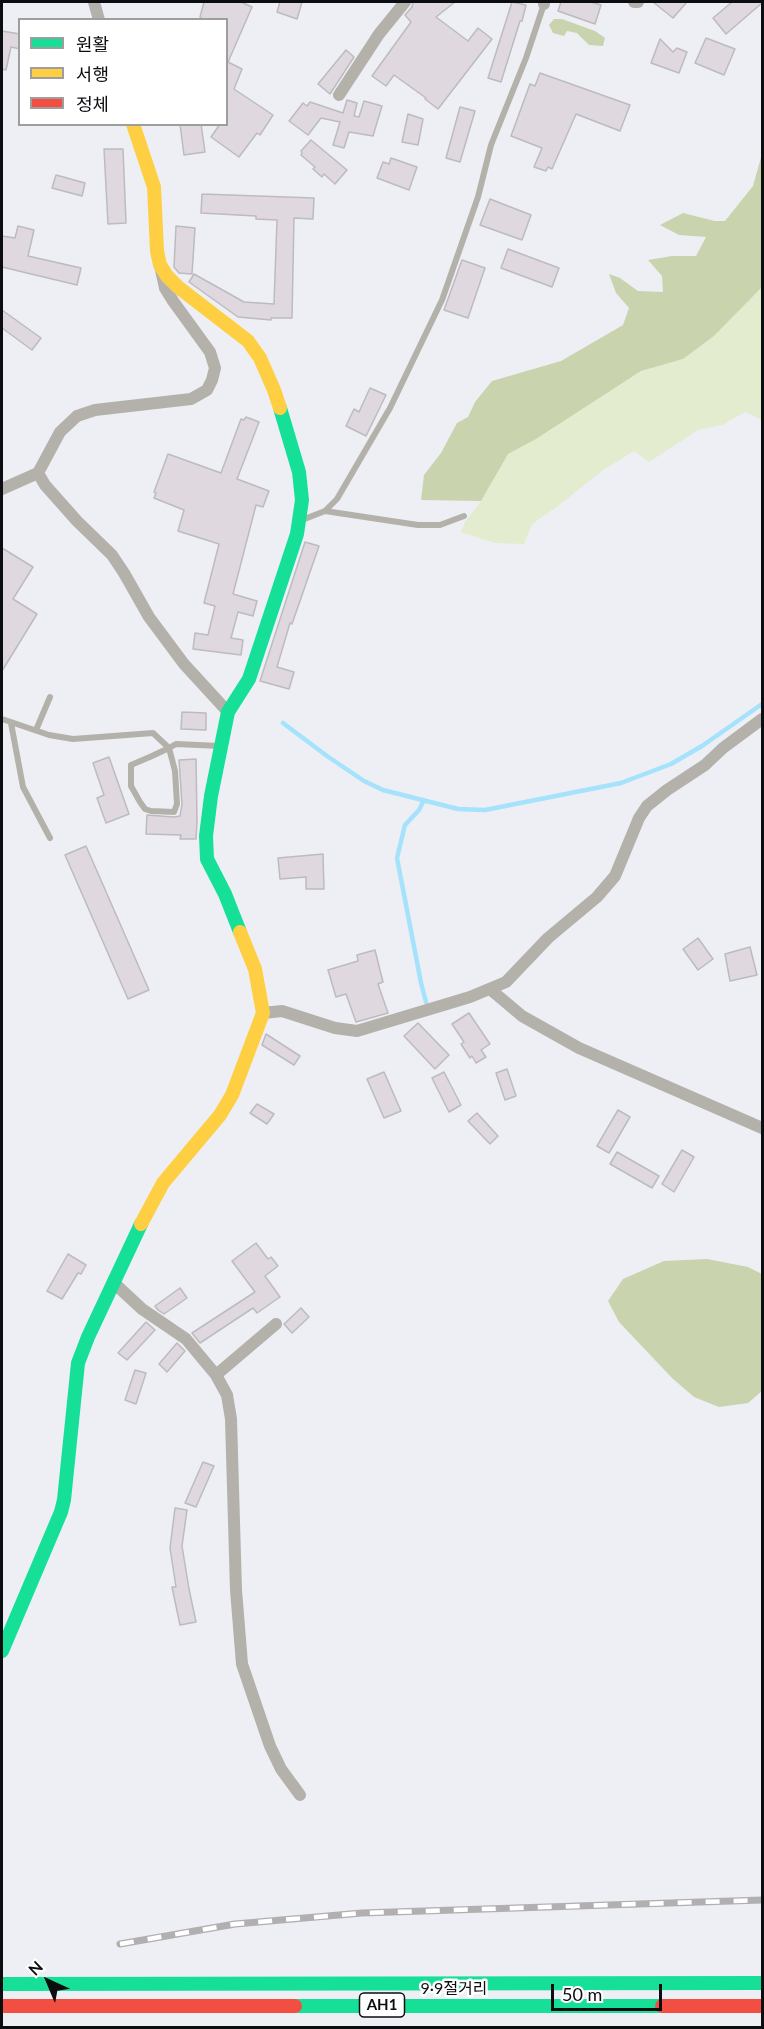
<!DOCTYPE html>
<html>
<head>
<meta charset="utf-8">
<style>
	body { margin:0 }
	#map { position:relative; width:764px; height:2029px; overflow:hidden; background:#edeff4; font-family:Lato,"Noto Sans KR",sans-serif }
	canvas { display:block }
	.frame { position:absolute; inset:0; border:3px solid #0c0d10; pointer-events:none }
	.legend { position:absolute; left:18px; top:18px; width:210px; height:108px; box-sizing:border-box; background:#fff; border:2px solid #9e9e9f; margin:0; padding:8px 10px; list-style:none; font-size:18px; color:#0c0d10 }
	.legend li { display:flex; align-items:center; gap:12px; height:30px }
	.legend b { width:30px; border:2px solid #9e9e9f }
	.north { position:absolute; left:18px; top:1951px; width:60px; height:60px; -webkit-text-stroke:4px #fff; paint-order:stroke; rotate:316deg; font-size:16px; font-weight:700; line-height:24px; text-align:center; color:#0c0d10 }
	.north::after { content:''; display:block; margin:auto; width:21px; height:27px; background:#0c0d10; clip-path:polygon(50% 0,100% 100%,50% 72%,0 100%) }
	.scale { position:absolute; left:551px; top:1984px; width:111px; height:27px; box-sizing:border-box; border:3px solid #0c0d10; border-top:0; padding-left:8px; font-size:18px; line-height:21px; white-space:nowrap; color:#0c0d10; -webkit-text-stroke:4px #fff; paint-order:stroke }
</style>
</head>
<body>
<div id="map">
<canvas width="764" height="2029"></canvas>
<div class="frame"></div>
<ul class="legend">
<li><b style="height:8px;background:#16e098"></b>원활</li>
<li><b style="height:8px;background:#ffcf43"></b>서행</li>
<li><b style="height:8px;background:#f24e42"></b>정체</li>
</ul>
<div class="north">N</div>
<div class="scale">50 m</div>
</div>
<script>
const ctx = document.querySelector('canvas').getContext('2d');
ctx.lineJoin = 'round';
function paint(path, color) { ctx.fillStyle = color; ctx.fill(path, 'evenodd'); }
const shape = rows => new Path2D(rows.map(r => 'M' + r).join(''));
function stroke(path, color, width, dash) { ctx.strokeStyle = color; ctx.lineWidth = width; ctx.lineCap = dash ? 'butt' : 'round'; ctx.setLineDash(dash || []); ctx.stroke(path); }
function drawText(font, color, halo, rows, align = 'center') {
  ctx.font = font + ' Lato,"Noto Sans KR",sans-serif'; ctx.lineWidth = 5; ctx.setLineDash([]); ctx.textBaseline = 'middle'; ctx.strokeStyle = halo; ctx.fillStyle = color; for (const [text, x, y, turn = 0] of rows) {
    ctx.save(); ctx.translate(x, y); ctx.rotate((+turn || 0) * Math.PI / 180); ctx.textAlign = isNaN(turn) ? turn : align; if (halo) ctx.strokeText(text, 0, 0); ctx.fillText(text, 0, 0); ctx.restore();
  }
}
paint(shape([
	[762,287,762,420,745,412,722,425,698,430,649,462,634,451,603,470,558,506,532,524,524,544,495,543,461,532,465,522,481,501,508,454,536,439,641,371,683,359,714,336]
]), '#e3ecce');
paint(shape([
	[554,19,562,19,595,31,605,38,603,46,589,45,577,33,567,31,564,36,553,33,549,25],
	[762,154,762,287,714,336,683,359,641,371,536,439,508,454,481,501,421,500,424,475,441,453,457,423,468,417,475,402,492,381,561,361,623,325,629,308,616,293,609,274,620,278,638,291,663,292,662,276,648,260,672,256,696,256,706,237,679,235,660,225,683,213,715,221,725,221,753,186],
	[707,1259,748,1267,762,1274,762,1391,748,1403,719,1407,694,1397,672,1378,619,1322,608,1301,623,1279,664,1261]
]), '#c9d3ae');
stroke(shape([
	[283,723,327,756,364,781,383,790,458,809,485,810,621,783,671,764,702,746,762,704],
	[424,800,419,810,405,825,397,858,421,983,426,1002]
]), '#a5e2fb', 4.5);
const building = shape([
	[204,2,241,2,252,7,228,62,242,69,234,89,273,115,260,135,257,133,239,157,211,137,220,124,226,124,226,20,204,20,200,17,204,2],
	[280,2,302,2,297,19,277,12,280,2],
	[413,2,455,2,436,17,468,41,478,28,492,39,438,109,425,99,426,98,394,75,386,86,372,76,411,22,405,15,412,7,413,2],
	[512,2,526,5,522,21,520,21,501,82,488,78,512,2],
	[561,2,591,2,601,5,595,24,558,11,561,2],
	[653,2,687,2,673,18,653,2],
	[732,2,762,2,762,3,726,34,713,18,732,2],
	[2,31,20,34,20,49,11,47,6,70,2,69,2,31],
	[706,38,735,49,724,75,695,63,706,38],
	[660,39,673,52,677,48,687,52,679,73,651,63,660,39],
	[346,50,354,57,330,94,318,84,346,50],
	[540,73,630,105,620,131,576,114,552,169,548,167,546,171,534,167,542,148,511,136,530,84,535,86,540,73],
	[347,100,357,103,354,116,359,117,364,101,382,106,373,136,349,132,344,148,333,145,340,122,321,118,308,135,289,121,303,103,307,106,310,102,343,113,347,100],
	[460,107,475,111,460,162,446,158,460,107],
	[408,114,423,119,418,145,402,142,408,114],
	[180,124,201,124,205,152,184,155,180,124],
	[311,140,347,170,335,184,324,174,322,177,313,169,315,167,301,155,302,153,301,151,311,140],
	[104,149,123,149,126,223,108,224,104,149],
	[391,158,417,167,409,190,377,178,383,162,389,164,391,158],
	[56,175,85,183,82,196,52,188,56,175],
	[202,194,314,198,313,219,294,218,292,318,271,318,271,320,238,317,189,282,194,274,244,302,274,304,277,220,256,219,256,216,201,213,202,194],
	[490,199,531,215,522,240,480,225,490,199],
	[18,226,34,230,28,256,81,268,77,285,2,267,2,236,15,238,18,226],
	[176,226,195,228,192,274,179,273,174,267,176,226],
	[508,249,559,268,552,287,501,268,508,249],
	[462,260,485,268,468,318,444,310,462,260],
	[2,310,41,338,32,350,2,328,2,310],
	[370,388,386,395,366,436,346,426,354,409,359,412,370,388],
	[246,417,259,422,237,479,269,491,263,507,256,505,233,594,257,601,253,616,238,612,231,638,243,640,241,655,193,649,195,633,208,635,215,606,204,603,219,544,178,531,184,510,154,498,156,493,154,492,168,454,221,473,241,419,244,420,246,417],
	[305,542,319,546,292,624,290,623,277,667,294,672,289,689,260,681,305,542],
	[2,548,33,567,13,599,37,614,2,671,2,548],
	[182,712,206,713,206,730,181,729,182,712],
	[109,757,129,814,106,823,97,798,104,795,93,763,109,757],
	[196,759,197,821,196,839,180,839,181,835,146,834,147,815,174,817,180,816,182,804,179,760,196,759],
	[86,846,149,990,128,999,65,855,86,846],
	[323,854,324,889,306,889,306,877,280,879,278,858,323,854],
	[698,938,713,959,698,970,683,949,698,938],
	[750,947,757,975,730,981,725,954,750,947],
	[375,950,383,982,378,984,388,1013,356,1022,346,994,336,997,328,970,358,961,357,955,375,950],
	[469,1013,490,1044,481,1050,486,1057,476,1063,472,1056,470,1058,461,1044,464,1042,452,1024,469,1013],
	[418,1023,449,1055,435,1069,404,1036,418,1023],
	[266,1034,300,1056,294,1065,262,1045,266,1034],
	[507,1069,516,1096,505,1100,496,1073,507,1069],
	[384,1072,401,1111,384,1118,367,1079,384,1072],
	[444,1072,461,1105,449,1112,432,1078,444,1072],
	[257,1104,274,1114,267,1124,250,1113,257,1104],
	[618,1110,630,1117,609,1153,597,1146,618,1110],
	[477,1113,498,1136,490,1144,468,1121,477,1113],
	[682,1150,694,1157,674,1192,662,1184,682,1150],
	[617,1152,659,1176,652,1188,610,1164,617,1152],
	[256,1243,268,1259,271,1257,278,1266,265,1276,280,1297,257,1313,253,1308,200,1343,192,1333,255,1292,232,1261,256,1243],
	[68,1254,86,1265,81,1274,78,1273,62,1299,47,1291,68,1254],
	[180,1288,187,1298,164,1314,158,1310,155,1306,180,1288],
	[301,1308,309,1317,292,1333,284,1324,301,1308],
	[146,1322,155,1330,127,1360,118,1353,146,1322],
	[177,1343,185,1351,167,1372,159,1364,177,1343],
	[135,1370,146,1373,136,1404,125,1400,135,1370],
	[203,1462,214,1466,196,1507,185,1503,203,1462],
	[175,1508,187,1510,182,1546,189,1589,196,1622,180,1625,172,1587,176,1587,170,1548,175,1508]
]);
paint(building, '#e0d8df');
stroke(building, '#bcbbbf', 1.5);
stroke(shape([
	[325,511,418,525,440,525,464,516],
	[302,520,325,511,337,499,390,408,442,300,478,197,491,145,526,58,544,4],
	[2,719,49,735,73,739,153,733,169,748,175,771,177,804,174,812,151,811,145,809,140,802,131,786,131,765,152,756,169,748,176,744,220,746],
	[11,723,23,787,50,838],
	[36,730,50,697]
]), '#b3b1aa', 6);
stroke(shape([
	[94,2,99,20],
	[634,2,638,2],
	[544,4,544,2],
	[339,95,379,34,405,2],
	[161,270,165,288,173,301,210,352,215,368,212,380,207,390,191,399,95,410,77,416,60,432,38,473,45,485,77,521,112,555,124,573,149,617,184,664,228,712],
	[2,489,38,473],
	[490,989,522,1016,579,1048,762,1128],
	[263,1013,282,1011,335,1028,357,1031,470,997,506,982,548,938,597,897,615,876,639,818,647,806,667,790,705,765,723,748,762,719],
	[114,1283,142,1309,186,1339,216,1375,227,1395,231,1419,236,1590,242,1664,270,1746,281,1769,300,1795],
	[216,1375,276,1324]
]), '#b3b1aa', 12);
stroke(shape([
	[240,932,225,894,207,859,206,836,211,796,228,712,249,679,297,534,302,500,299,472,280,408],
	[2,1651,61,1512,64,1500,78,1363,88,1337,141,1224],
	[2,1984,762,1983],
	[295,2006,662,2006]
]), '#16e098', 14);
stroke(shape([
	[133,124,154,187,157,251,160,265,167,276,178,287,248,341,260,358,274,390,280,408],
	[141,1224,163,1183,220,1115,232,1095,263,1013,255,969,240,932]
]), '#ffcf43', 14);
stroke(shape([
	[2,2006,295,2006],
	[662,2006,762,2006]
]), '#f24e42', 14);
const rail = shape([
	[120,1944,235,1924,362,1913,762,1900]
]);
stroke(rail, '#b1afaf', 7);
stroke(rail, '#fff', 4.5, [14]);
for (const [x, y, w] of [
	[382,2005,45]
]) { const box = new Path2D(); box.roundRect(x - w / 2, y - 12, w, 24, 4.5); ctx.fillStyle = '#fff'; ctx.fill(box); stroke(box, '#0c0d10', 1.5); }
drawText('bold 15px', '#0c0d10', null, [
	["AH1",382,2005]
]);
drawText('16px', '#0c0d10', '#fff', [
	["9·9절거리",454,1989]
]);
</script>
</body>
</html>
